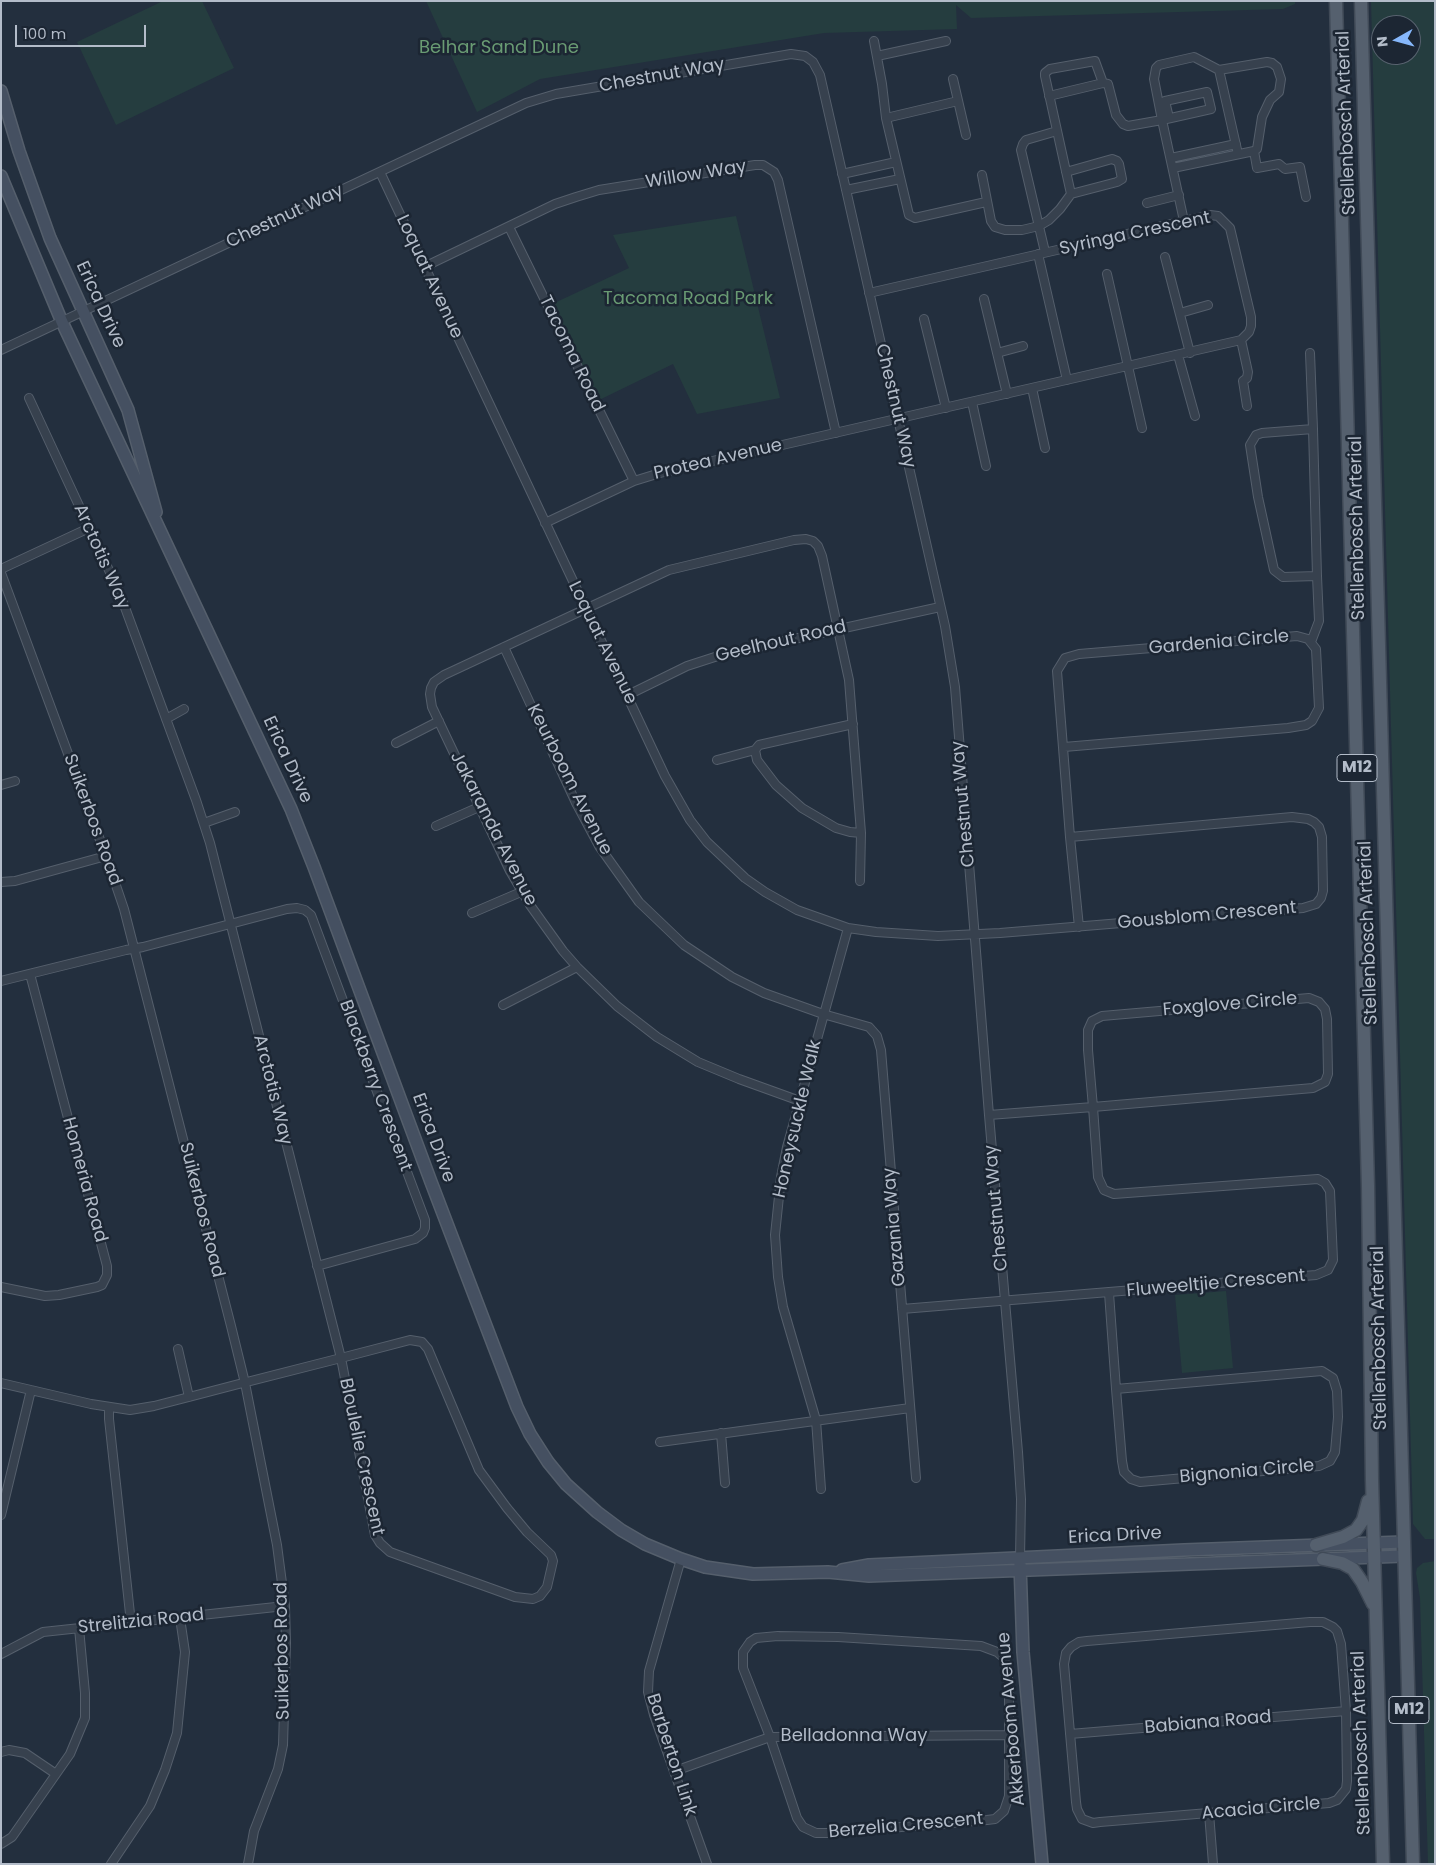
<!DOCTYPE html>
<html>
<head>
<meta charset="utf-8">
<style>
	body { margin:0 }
	#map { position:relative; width:1436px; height:1865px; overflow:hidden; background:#232f3e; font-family:Poppins,sans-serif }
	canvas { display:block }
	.frame { position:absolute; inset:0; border:2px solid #b3bcc9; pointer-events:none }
	.north { position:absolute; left:1371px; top:15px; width:50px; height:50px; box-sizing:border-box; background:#1c2633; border:1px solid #58626f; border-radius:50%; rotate:263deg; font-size:14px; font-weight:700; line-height:20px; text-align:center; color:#b3bcc9 }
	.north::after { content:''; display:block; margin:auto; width:18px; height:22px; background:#86b7fb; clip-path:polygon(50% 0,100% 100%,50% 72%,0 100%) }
	.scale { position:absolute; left:15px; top:25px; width:131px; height:22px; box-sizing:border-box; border:2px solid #b3bcc9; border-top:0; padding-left:6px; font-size:15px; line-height:18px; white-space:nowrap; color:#b3bcc9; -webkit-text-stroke:4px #1c2633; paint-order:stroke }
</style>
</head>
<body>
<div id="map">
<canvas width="1436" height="1865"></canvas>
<div class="frame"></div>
<div class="north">N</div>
<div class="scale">100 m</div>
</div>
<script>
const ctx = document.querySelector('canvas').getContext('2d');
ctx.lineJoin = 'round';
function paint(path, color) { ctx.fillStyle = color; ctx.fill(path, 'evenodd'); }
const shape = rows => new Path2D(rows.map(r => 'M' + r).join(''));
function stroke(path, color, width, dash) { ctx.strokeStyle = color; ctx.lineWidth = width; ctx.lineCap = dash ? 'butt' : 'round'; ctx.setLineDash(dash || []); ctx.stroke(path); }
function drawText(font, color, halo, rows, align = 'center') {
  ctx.font = font + ' Poppins,sans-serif'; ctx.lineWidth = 5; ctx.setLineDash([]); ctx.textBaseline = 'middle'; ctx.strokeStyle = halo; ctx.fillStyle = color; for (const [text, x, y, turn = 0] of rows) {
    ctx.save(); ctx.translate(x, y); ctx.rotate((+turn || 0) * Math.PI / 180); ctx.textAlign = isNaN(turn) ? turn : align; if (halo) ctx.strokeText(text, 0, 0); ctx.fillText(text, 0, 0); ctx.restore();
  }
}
paint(shape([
	[163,1,202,1,234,68,116,125,77,42],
	[426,1,1295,1,1295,4,1283,9,971,18,956,5,957,29,824,33,540,79,477,112],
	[1371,1,1435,1,1435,1539,1425,1539,1413,1524],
	[1381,25,1411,25,1411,55,1381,55],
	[736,216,780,398,697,414,673,364,595,402,548,306,629,268,613,235],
	[1226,1291,1233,1368,1182,1373,1175,1295],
	[1435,1561,1435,1864,1428,1864,1420,1598,1416,1573,1417,1568,1423,1563]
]), '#253d3f');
const minor = shape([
	[874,41,882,84,886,118,909,215,915,218,986,202],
	[877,56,946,41],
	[1219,70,1238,154],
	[953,79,966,135],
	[1049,96,1103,83,1108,84,1116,115,1123,124,1128,126,1162,120,1211,109,1207,92,1165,101,1169,118],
	[886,118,958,101],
	[1254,151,1257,168,1279,164,1285,169,1300,167,1306,197],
	[1171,158,1236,144],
	[1173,168,1254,151,1257,149,1262,117,1270,100,1279,92,1281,79,1277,67,1272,63,1267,62,1219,70,1194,57,1159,65,1156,68,1154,79,1162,120,1184,221],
	[380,172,665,776,690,820,707,842,745,878,765,892,797,910,848,928,876,932,938,936,1000,933,1303,908,1316,904,1321,898,1323,891,1322,837,1319,827,1314,822,1308,819,1292,817,1070,837],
	[842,174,896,162],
	[982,175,991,221,995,227,1005,230,1022,230,1039,226,1049,220,1060,209,1071,194,1117,182,1122,179,1119,164,1117,161,1112,159,1066,172],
	[846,190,900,179],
	[1071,194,1045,76,1045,73,1050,69,1095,61,1103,83],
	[1147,203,1179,195],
	[509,227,634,481],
	[1045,252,1021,150,1023,144,1026,140,1057,131],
	[1038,254,1067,380],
	[1165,257,1190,353],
	[424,267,555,204,576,197,599,190,755,165,763,165,774,172,778,180,836,433],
	[1107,274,1142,428],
	[984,299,1007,394],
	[1180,313,1208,305],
	[924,319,946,408],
	[1241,340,1248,372,1247,378,1243,381,1247,406],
	[1,350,526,103,556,94,791,54,805,56,813,62,820,75,945,626,955,687,989,1115,1018,1452,1021,1499,1020,1559],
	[997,353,1023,346],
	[1310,353,1313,429,1262,433,1256,435,1250,445,1258,497,1274,570,1283,577,1317,576,1319,621,1311,642],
	[1178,355,1195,416],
	[1032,388,1045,448],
	[972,402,986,466],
	[1313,429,1317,576],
	[545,523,634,481,660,473,1241,340,1249,332,1251,326,1251,317,1230,228,1218,216,1210,215,869,293],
	[1,569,89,528],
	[1,573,106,856,124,909,231,1326,245,1383,277,1545,285,1606,286,1643,283,1745,278,1769,254,1831,248,1864],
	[504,647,576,803,599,846,639,902,684,945,732,977,764,993,823,1014,869,1027,877,1036,881,1050,916,1478],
	[628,695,687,666,721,655,940,607],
	[166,719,184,709],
	[396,743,439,721],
	[1064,747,1288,728,1306,725,1312,721,1319,708,1316,649,1308,639,1297,636,1079,654,1065,658,1057,671,1070,837,1079,927],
	[755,750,757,760,763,768,776,785,802,808,836,828,850,832,861,833],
	[717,760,755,750,759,745,853,724],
	[1,785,15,781],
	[204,823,235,812],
	[436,826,479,807],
	[1,882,15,881,106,856],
	[472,913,521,892],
	[1,981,126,950,143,947,287,909,297,908,305,910,311,915,425,1220,425,1228,423,1233,415,1239,317,1266],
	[503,1005,577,967],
	[800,1101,739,1079,698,1062,657,1037,617,1006,577,967,563,951,530,905,510,871,432,707,430,694,431,688,434,682,444,675,669,570,794,540,806,539,813,541,818,546,822,556,849,680,861,833,860,881],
	[1,1287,45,1296,59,1295,97,1287,102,1285,107,1275,107,1266,30,974],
	[1109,1293,1116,1389,1122,1461,1124,1472,1131,1479,1140,1482,1319,1466,1330,1461,1335,1452,1338,1417,1337,1391,1333,1378,1322,1371,1116,1389],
	[902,1309,1316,1275,1328,1270,1333,1260,1330,1191,1325,1183,1318,1179,1114,1194,1104,1190,1098,1177,1093,1107,1088,1050,1088,1030,1092,1021,1102,1016,1309,998,1319,1002,1325,1009,1327,1019,1328,1074,1325,1082,1313,1088,1093,1107,989,1115],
	[178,1349,189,1397],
	[1,1383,91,1404,130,1410,154,1406,189,1397,235,1385,341,1358,410,1340,422,1342,428,1349,479,1470,507,1508,527,1532,551,1555,553,1561,547,1587,540,1596,533,1599,515,1597,390,1552,380,1543,375,1535,341,1358,210,843,196,800,120,594,29,398],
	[109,1408,109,1419,131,1623],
	[721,1433,725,1483],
	[660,1442,910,1408],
	[821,1489,816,1420,783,1307,778,1277,775,1235,781,1177,787,1147,848,928],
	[1,1515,31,1390],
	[681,1559,649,1671,648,1692,654,1715,707,1864],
	[1310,1622,1323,1622,1333,1627,1337,1631,1341,1644,1346,1711,1347,1781,1346,1789,1337,1800,1329,1803,1100,1822,1093,1823,1082,1819,1077,1809,1076,1802,1064,1664,1066,1653,1071,1647,1079,1642,1087,1641,1310,1622],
	[778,1636,838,1637,981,1646,997,1652,1004,1658,1009,1683,1009,1796,1004,1811,995,1819,987,1820,828,1833,816,1833,803,1827,797,1818,770,1737,743,1668,743,1652,750,1642,756,1638,778,1636],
	[1,1654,43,1632,285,1606],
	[1070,1734,1346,1711],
	[1,1752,9,1750,25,1753,56,1774],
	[675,1771,770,1737,1009,1735],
	[1209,1813,1213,1864],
	[1,1844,12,1837,70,1754,85,1718,85,1693,79,1628],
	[111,1864,150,1806,165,1770,177,1733,185,1652,180,1618]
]);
const secondary = shape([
	[1,91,19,151,50,238,128,410,156,512],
	[1,176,62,322,291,809,314,867,431,1182,517,1407,530,1434,548,1462,566,1484,597,1512,621,1530,645,1544,681,1559,705,1567,753,1574,828,1572,869,1576,1404,1556],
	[1020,1564,1023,1652,1042,1864],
	[842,1570,869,1565,1184,1550,1403,1542]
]);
const primary = shape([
	[1336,1,1368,1186,1372,1480,1383,1864],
	[1361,1,1413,1864],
	[1316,1545,1343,1537,1356,1530,1363,1520,1368,1501],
	[1323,1559,1342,1563,1353,1569,1362,1582,1373,1604]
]);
stroke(minor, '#555f6c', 10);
stroke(secondary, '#555f6c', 14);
stroke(primary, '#404a57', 15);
stroke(minor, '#37414e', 8);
stroke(secondary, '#455061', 11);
stroke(primary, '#55606e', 12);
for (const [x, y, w] of [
	[1357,768,40],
	[1409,1710,40]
]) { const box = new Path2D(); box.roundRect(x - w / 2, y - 13.5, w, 27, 4); ctx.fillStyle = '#1c2633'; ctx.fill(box); stroke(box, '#b3bcc9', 1); }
drawText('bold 16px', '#b3bcc9', null, [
	["M12",1357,768],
	["M12",1409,1710]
]);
drawText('18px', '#699b73', '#1c2633', [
	["Belhar Sand Dune",499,48],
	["Tacoma Road Park",688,299]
]);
drawText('18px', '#b3bcc9', '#1c2633', [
	["Chestnut Way",662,76,-10],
	["Stellenbosch Arterial",1347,123,-92],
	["Willow Way",696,175,-9],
	["Chestnut Way",285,217,-25],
	["Syringa Crescent",1135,234,-12],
	["Loquat Avenue",429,277,65],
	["Erica Drive",100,305,65],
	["Tacoma Road",571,354,64],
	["Chestnut Way",895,406,77],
	["Protea Avenue",718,460,-13],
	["Stellenbosch Arterial",1358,528,-91],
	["Arctotis Way",101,557,66],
	["Geelhout Road",781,642,-13],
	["Loquat Avenue",602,643,64],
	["Gardenia Circle",1219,643,-5],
	["Erica Drive",287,760,65],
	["Keurboom Avenue",569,780,63],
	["Chestnut Way",964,804,-95],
	["Suikerbos Road",92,820,70],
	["Jakaranda Avenue",493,829,63],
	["Gousblom Crescent",1207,916,-5],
	["Stellenbosch Arterial",1369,933,-92],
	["Foxglove Circle",1230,1005,-5],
	["Blackberry Crescent",375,1086,70],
	["Arctotis Way",272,1090,76],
	["Honeysuckle Walk",798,1119,-77],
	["Erica Drive",433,1138,70],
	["Homeria Road",84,1180,75],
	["Chestnut Way",997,1208,-95],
	["Suikerbos Road",201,1210,76],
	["Gazania Way",895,1227,-95],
	["Fluweeltjie Crescent",1216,1284,-5],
	["Stellenbosch Arterial",1380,1338,-91],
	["Bloulelie Crescent",361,1457,78],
	["Bignonia Circle",1247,1472,-5],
	["Erica Drive",1115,1536,-3],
	["Strelitzia Road",141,1622,-6],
	["Suikerbos Road",283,1651,-91],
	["Akkerboom Avenue",1012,1719,-95],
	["Babiana Road",1208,1723,-5],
	["Belladonna Way",854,1736],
	["Stellenbosch Arterial",1362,1743,-92],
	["Barberton Link",671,1755,72],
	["Acacia Circle",1261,1809,-5],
	["Berzelia Crescent",906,1826,-5]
]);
</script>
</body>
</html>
